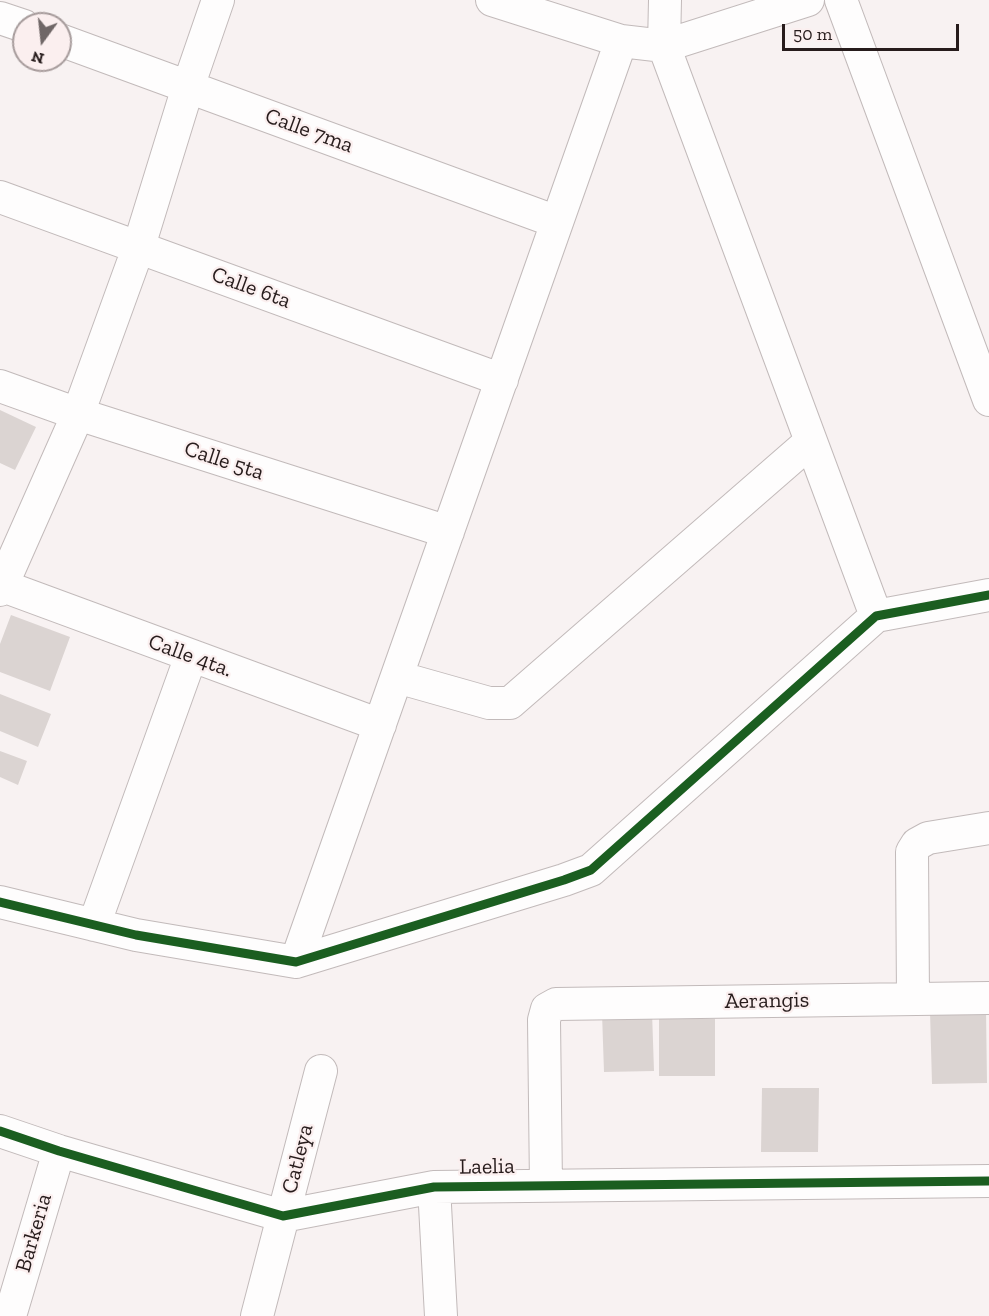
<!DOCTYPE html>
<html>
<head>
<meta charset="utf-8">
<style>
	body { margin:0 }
	#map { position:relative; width:989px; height:1316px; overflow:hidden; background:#f8f2f2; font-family:"Zilla Slab",serif }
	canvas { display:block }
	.north { position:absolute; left:12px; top:12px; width:60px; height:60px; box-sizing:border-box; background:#fbefef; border:2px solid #a69b9b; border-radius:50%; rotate:195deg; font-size:16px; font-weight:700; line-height:24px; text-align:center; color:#271c1c }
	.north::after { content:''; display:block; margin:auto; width:21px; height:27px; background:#706767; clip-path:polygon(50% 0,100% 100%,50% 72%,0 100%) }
	.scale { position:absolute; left:782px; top:24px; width:177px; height:27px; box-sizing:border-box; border:3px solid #271c1c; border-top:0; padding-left:8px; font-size:18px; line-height:21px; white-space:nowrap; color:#271c1c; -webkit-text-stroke:4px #fbefef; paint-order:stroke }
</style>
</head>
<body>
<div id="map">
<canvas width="989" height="1316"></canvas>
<div class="north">N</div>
<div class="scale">50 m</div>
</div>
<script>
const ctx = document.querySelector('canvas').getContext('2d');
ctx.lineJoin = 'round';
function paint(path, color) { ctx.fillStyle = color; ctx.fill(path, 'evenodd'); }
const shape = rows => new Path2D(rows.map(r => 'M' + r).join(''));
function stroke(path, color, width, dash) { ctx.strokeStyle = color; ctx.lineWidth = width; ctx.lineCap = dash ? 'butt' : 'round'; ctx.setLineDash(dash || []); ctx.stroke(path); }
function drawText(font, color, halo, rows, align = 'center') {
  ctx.font = font + ' "Zilla Slab",serif'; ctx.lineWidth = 4.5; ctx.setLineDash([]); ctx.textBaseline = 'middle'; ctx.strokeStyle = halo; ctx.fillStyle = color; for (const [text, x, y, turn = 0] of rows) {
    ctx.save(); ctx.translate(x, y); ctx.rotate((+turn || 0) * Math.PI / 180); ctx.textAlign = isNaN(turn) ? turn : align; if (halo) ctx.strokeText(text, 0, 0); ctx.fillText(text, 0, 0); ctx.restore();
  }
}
paint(shape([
	[0,410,36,427,15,470,0,463],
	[11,615,70,637,50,691,0,672,0,644],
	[0,694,51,714,38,747,0,731],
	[0,751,27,761,18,785,0,777],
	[986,1010,987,1083,932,1084,930,1011],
	[652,1012,654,1071,604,1072,602,1013],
	[659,1019,715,1019,715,1076,659,1076],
	[762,1088,819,1088,818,1152,761,1152]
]), '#dbd4d2');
const minor = shape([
	[492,0,621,41,664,46,876,616],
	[665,0,664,46,808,0],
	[841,0,989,400],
	[0,18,24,26],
	[60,40,557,222],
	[0,197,502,380],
	[0,386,78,414,448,532],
	[0,585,380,725],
	[0,590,78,414,139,246,188,87,218,0],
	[397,677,489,703,510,703,810,442],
	[0,902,136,935,296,962,564,880,591,870,876,616,989,595],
	[94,925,191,656],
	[296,962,621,41],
	[913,999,912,852,917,844,928,838,989,828],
	[0,1131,59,1151,283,1216,434,1187,989,1181],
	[546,1186,544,1020,547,1009,556,1004,989,998],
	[434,1187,441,1316],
	[10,1316,59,1151],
	[257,1316,321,1071]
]);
stroke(minor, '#c2baba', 34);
stroke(minor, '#fefdfd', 32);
stroke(shape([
	[0,902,136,935,296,962,564,880,591,870,876,616,989,595],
	[0,1131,59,1151,283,1216,434,1187,989,1181]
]), '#1b5e20', 9);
drawText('22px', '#271c1c', '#fbefef', [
	["Calle 7ma",309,131,20],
	["Calle 6ta",251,288,20],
	["Calle 5ta",224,461,18],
	["Calle 4ta.",190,656,20],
	["Aerangis",767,1001,-1],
	["Catleya",298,1159,-76],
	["Laelia",487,1167,-1],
	["Barkeria",34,1233,-74]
]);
</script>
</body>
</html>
